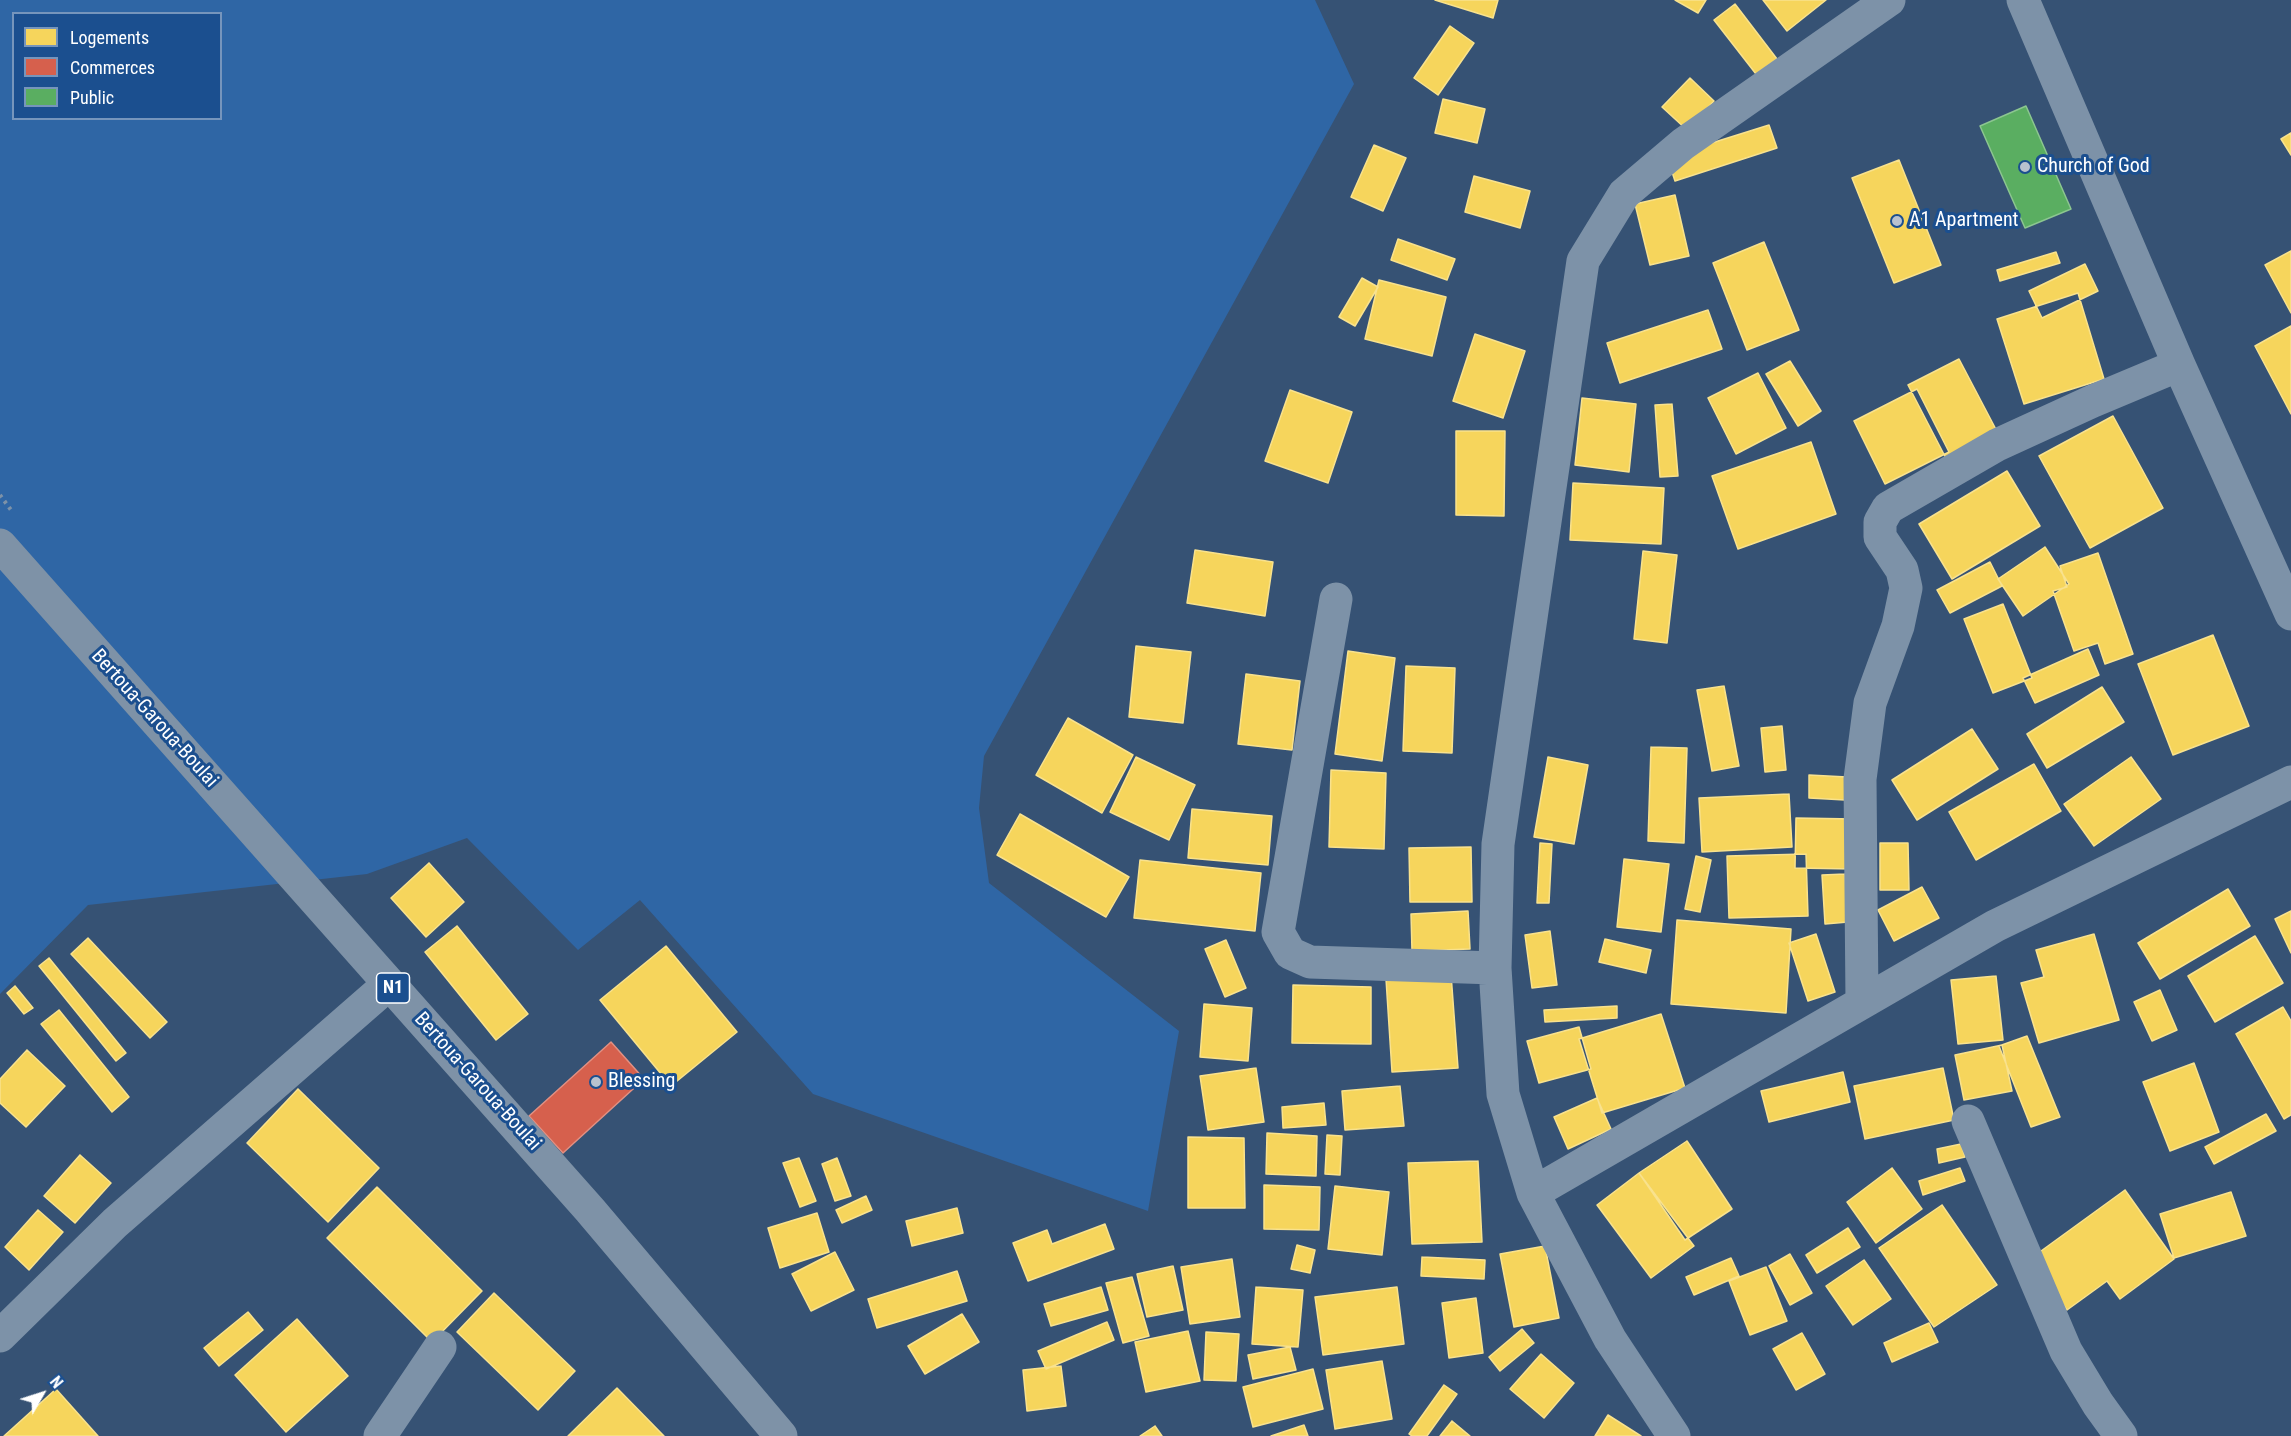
<!DOCTYPE html>
<html>
<head>
<meta charset="utf-8">
<style>
	body { margin:0 }
	#map { position:relative; width:2291px; height:1436px; overflow:hidden; background:#365274; font-family:"Roboto Condensed",sans-serif }
	canvas { display:block }
	.legend { position:absolute; left:12px; top:12px; width:210px; height:108px; box-sizing:border-box; background:#1b4f8f; border:2px solid #7695bc; margin:0; padding:8px 10px; list-style:none; font-size:18px; color:#fff }
	.legend li { display:flex; align-items:center; gap:12px; height:30px }
	.legend b { width:30px; border:2px solid #7695bc }
	.north { position:absolute; left:12px; top:1364px; width:60px; height:60px; -webkit-text-stroke:4px #1b4f8f; paint-order:stroke; rotate:51deg; font-size:16px; font-weight:700; line-height:24px; text-align:center; color:#fff }
	.north::after { content:''; display:block; margin:auto; width:21px; height:27px; background:#fff; clip-path:polygon(50% 0,100% 100%,50% 72%,0 100%) }
</style>
</head>
<body>
<div id="map">
<canvas width="2291" height="1436"></canvas>
<ul class="legend">
<li><b style="height:16px;background:#f6d55c"></b>Logements</li>
<li><b style="height:16px;background:#d6604d"></b>Commerces</li>
<li><b style="height:16px;background:#5aae61"></b>Public</li>
</ul>
<div class="north">N</div>
</div>
<script>
const ctx = document.querySelector('canvas').getContext('2d');
ctx.lineJoin = 'round';
function paint(path, color) { ctx.fillStyle = color; ctx.fill(path, 'evenodd'); }
const shape = rows => new Path2D(rows.map(r => 'M' + r).join(''));
function stroke(path, color, width, dash) { ctx.strokeStyle = color; ctx.lineWidth = width; ctx.lineCap = dash ? 'butt' : 'round'; ctx.setLineDash(dash || []); ctx.stroke(path); }
function drawText(font, color, halo, rows, align = 'center') {
  ctx.font = font + ' "Roboto Condensed",sans-serif'; ctx.lineWidth = 6; ctx.setLineDash([]); ctx.textBaseline = 'middle'; ctx.strokeStyle = halo; ctx.fillStyle = color; for (const [text, x, y, turn = 0] of rows) {
    ctx.save(); ctx.translate(x, y); ctx.rotate((+turn || 0) * Math.PI / 180); ctx.textAlign = isNaN(turn) ? turn : align; if (halo) ctx.strokeText(text, 0, 0); ctx.fillText(text, 0, 0); ctx.restore();
  }
}
paint(shape([
	[0,0,1315,0,1354,84,984,756,979,808,989,883,1179,1031,1148,1211,813,1094,640,900,578,950,467,838,367,874,88,905,0,994],
	[14,14,220,14,220,118,14,118]
]), '#2f66a5');
const homes = shape([
	[1435,0,1498,0,1493,18,1435,0],
	[1675,0,1706,0,1698,13,1675,0],
	[1763,0,1826,0,1787,31,1763,0],
	[1735,4,1777,59,1756,74,1714,20,1735,4],
	[1450,26,1474,43,1438,95,1414,78,1450,26],
	[1690,78,1714,101,1687,130,1662,107,1690,78],
	[1443,99,1485,109,1477,143,1435,133,1443,99],
	[1769,125,1777,148,1675,181,1667,157,1769,125],
	[2291,133,2291,155,2281,139,2291,133],
	[1374,145,1406,158,1383,211,1351,197,1374,145],
	[1899,160,1941,265,1894,283,1852,178,1899,160],
	[1474,176,1530,191,1520,228,1465,212,1474,176],
	[1675,195,1689,256,1650,265,1635,204,1675,195],
	[1398,239,1455,259,1447,280,1391,260,1398,239],
	[1764,242,1799,330,1747,350,1713,263,1764,242],
	[2291,251,2291,313,2265,265,2291,251],
	[2056,252,2060,263,2000,281,1997,270,2056,252],
	[2085,264,2098,291,2042,318,2029,291,2085,264],
	[1362,278,1378,287,1355,326,1339,317,1362,278],
	[1379,280,1446,297,1432,356,1365,339,1379,280],
	[2078,293,2104,379,2024,404,1997,319,2078,293],
	[1708,310,1722,349,1620,383,1607,343,1708,310],
	[2291,326,2291,414,2255,346,2291,326],
	[1475,334,1525,351,1503,418,1453,401,1475,334],
	[1959,359,2001,439,1950,466,1908,385,1959,359],
	[1790,361,1821,411,1798,426,1766,374,1790,361],
	[1758,373,1786,428,1736,454,1708,398,1758,373],
	[1917,389,1949,452,1885,484,1854,421,1917,389],
	[1290,390,1352,412,1328,483,1265,461,1290,390],
	[1582,398,1636,404,1629,472,1575,465,1582,398],
	[1672,404,1678,476,1660,477,1655,405,1672,404],
	[2113,416,2163,508,2090,548,2039,456,2113,416],
	[1456,431,1505,431,1504,516,1456,515,1456,431],
	[1811,442,1836,514,1738,549,1712,476,1811,442],
	[2007,471,2040,526,1952,579,1919,524,2007,471],
	[1573,483,1664,488,1661,544,1570,540,1573,483],
	[2045,547,2069,584,2023,616,1998,579,2045,547],
	[1195,550,1273,562,1265,616,1187,603,1195,550],
	[1643,551,1677,555,1667,643,1634,639,1643,551],
	[2098,553,2133,654,2105,664,2098,643,2074,651,2053,591,2067,587,2060,566,2098,553],
	[1990,562,2002,586,1950,613,1937,590,1990,562],
	[2003,604,2032,678,1993,693,1964,619,2003,604],
	[2213,635,2249,726,2173,755,2138,664,2213,635],
	[1136,646,1191,652,1183,723,1129,717,1136,646],
	[2088,649,2099,675,2035,703,2023,678,2088,649],
	[1348,651,1395,658,1382,761,1335,754,1348,651],
	[1406,666,1455,668,1452,753,1403,751,1406,666],
	[1246,674,1300,681,1292,750,1238,744,1246,674],
	[1724,686,1739,766,1712,771,1697,690,1724,686],
	[2102,687,2124,722,2047,768,2027,734,2102,687],
	[1068,718,1133,755,1102,813,1036,775,1068,718],
	[1782,726,1786,770,1765,772,1761,728,1782,726],
	[1972,729,1998,769,1917,820,1892,780,1972,729],
	[1651,747,1687,748,1684,843,1648,841,1651,747],
	[1136,757,1195,785,1169,840,1110,812,1136,757],
	[1548,757,1588,765,1574,844,1534,837,1548,757],
	[2131,757,2161,799,2094,846,2064,804,2131,757],
	[2034,764,2061,811,1976,860,1949,812,2034,764],
	[1331,770,1386,773,1384,849,1329,847,1331,770],
	[1809,775,1847,777,1845,800,1809,798,1809,775],
	[1789,794,1792,847,1702,852,1699,798,1789,794],
	[1192,809,1272,816,1268,865,1188,858,1192,809],
	[1020,814,1129,877,1106,917,997,855,1020,814],
	[1796,818,1855,819,1854,869,1795,868,1796,818],
	[1540,843,1552,844,1549,903,1537,903,1540,843],
	[1880,843,1908,843,1909,890,1880,890,1880,843],
	[1471,847,1472,902,1410,902,1409,848,1471,847],
	[1806,854,1808,916,1729,918,1727,856,1806,854],
	[1696,856,1711,860,1700,912,1685,909,1696,856],
	[1624,859,1669,864,1661,932,1617,927,1624,859],
	[1140,860,1261,873,1255,931,1134,918,1140,860],
	[429,863,464,902,426,937,391,898,429,863],
	[1845,874,1848,922,1825,924,1822,875,1845,874],
	[1922,887,1939,918,1894,941,1878,910,1922,887],
	[2228,889,2250,926,2160,979,2138,943,2228,889],
	[1468,911,1470,949,1412,951,1411,914,1468,911],
	[2291,911,2291,953,2275,919,2291,911],
	[1677,920,1791,929,1786,1013,1671,1004,1677,920],
	[457,926,528,1014,496,1040,425,952,457,926],
	[1550,931,1557,985,1532,988,1525,935,1550,931],
	[1816,934,1835,992,1808,1001,1789,943,1816,934],
	[2094,934,2119,1020,2039,1043,2021,983,2044,977,2036,950,2094,934],
	[2255,936,2283,983,2215,1022,2188,976,2255,936],
	[88,938,167,1022,150,1038,71,954,88,938],
	[1605,939,1651,950,1646,973,1599,962,1605,939],
	[1226,940,1246,988,1225,997,1205,949,1226,940],
	[666,946,737,1032,671,1086,600,1000,666,946],
	[49,958,126,1053,116,1061,39,966,49,958],
	[1451,974,1458,1068,1392,1072,1386,979,1451,974],
	[1996,976,2003,1040,1958,1044,1951,980,1996,976],
	[1293,985,1371,987,1371,1044,1292,1043,1293,985],
	[15,986,33,1008,24,1014,7,993,15,986],
	[2160,990,2177,1030,2152,1041,2134,1002,2160,990],
	[1204,1004,1252,1008,1248,1061,1200,1057,1204,1004],
	[1617,1006,1617,1018,1545,1022,1544,1010,1617,1006],
	[2283,1007,2291,1021,2291,1115,2284,1119,2236,1034,2283,1007],
	[59,1010,129,1097,112,1112,41,1024,59,1010],
	[1661,1014,1685,1088,1602,1113,1579,1039,1661,1014],
	[1579,1027,1591,1069,1539,1083,1527,1041,1579,1027],
	[2027,1036,2060,1117,2031,1127,1999,1046,2027,1036],
	[2002,1045,2012,1091,1964,1100,1955,1055,2002,1045],
	[27,1050,65,1086,26,1127,0,1103,0,1079,27,1050],
	[2194,1063,2219,1132,2170,1151,2143,1082,2194,1063],
	[1256,1068,1264,1122,1208,1130,1200,1076,1256,1068],
	[1943,1068,1954,1120,1865,1139,1854,1086,1943,1068],
	[1843,1072,1850,1102,1769,1122,1761,1091,1843,1072],
	[1400,1086,1404,1126,1345,1130,1342,1091,1400,1086],
	[298,1089,379,1168,328,1222,247,1143,298,1089],
	[1597,1098,1611,1129,1568,1149,1554,1117,1597,1098],
	[1324,1103,1326,1125,1283,1128,1282,1107,1324,1103],
	[2266,1114,2276,1131,2214,1164,2205,1147,2266,1114],
	[1267,1133,1317,1136,1316,1176,1266,1174,1267,1133],
	[1327,1135,1342,1136,1340,1175,1325,1174,1327,1135],
	[1188,1137,1244,1138,1245,1208,1188,1208,1188,1137],
	[1687,1141,1732,1209,1685,1240,1639,1173,1687,1141],
	[1961,1144,1965,1157,1939,1163,1937,1149,1961,1144],
	[80,1155,111,1183,75,1223,44,1196,80,1155],
	[799,1158,816,1201,800,1207,783,1163,799,1158],
	[837,1158,851,1196,835,1201,822,1164,837,1158],
	[1478,1161,1482,1242,1412,1244,1408,1163,1478,1161],
	[1892,1168,1922,1209,1876,1243,1847,1202,1892,1168],
	[1960,1168,1965,1181,1923,1195,1919,1181,1960,1168],
	[1639,1173,1694,1246,1651,1278,1597,1205,1639,1173],
	[1264,1185,1320,1187,1319,1230,1264,1229,1264,1185],
	[1335,1186,1389,1192,1382,1255,1328,1249,1335,1186],
	[377,1187,482,1291,432,1342,327,1238,377,1187],
	[2125,1190,2174,1259,2120,1299,2107,1281,2067,1310,2030,1259,2125,1190],
	[2231,1192,2246,1236,2174,1258,2160,1214,2231,1192],
	[866,1196,872,1210,842,1223,836,1210,866,1196],
	[1942,1205,1997,1285,1934,1327,1879,1248,1942,1205],
	[957,1208,963,1233,912,1246,906,1221,957,1208],
	[38,1210,63,1232,29,1270,5,1247,38,1210],
	[817,1213,829,1252,780,1268,768,1228,817,1213],
	[1105,1224,1114,1249,1028,1281,1013,1243,1047,1230,1052,1244,1105,1224],
	[1848,1228,1860,1247,1817,1273,1806,1255,1848,1228],
	[1297,1245,1315,1250,1310,1273,1291,1269,1297,1245],
	[1545,1246,1559,1318,1514,1327,1500,1254,1545,1246],
	[835,1252,854,1290,811,1311,792,1274,835,1252],
	[1790,1254,1812,1293,1790,1305,1769,1266,1790,1254],
	[1422,1257,1485,1260,1484,1279,1421,1276,1422,1257],
	[1731,1258,1739,1276,1694,1295,1686,1277,1731,1258],
	[1232,1259,1240,1317,1190,1324,1181,1267,1232,1259],
	[1864,1260,1891,1299,1853,1325,1826,1286,1864,1260],
	[1173,1266,1183,1310,1147,1317,1137,1274,1173,1266],
	[1766,1267,1787,1321,1750,1335,1729,1281,1766,1267],
	[957,1271,967,1301,877,1328,868,1299,957,1271],
	[1132,1277,1149,1336,1123,1343,1106,1283,1132,1277],
	[1101,1287,1108,1310,1051,1326,1044,1304,1101,1287],
	[1256,1287,1303,1290,1298,1347,1252,1344,1256,1287],
	[1397,1287,1404,1344,1323,1355,1315,1297,1397,1287],
	[494,1293,575,1371,538,1410,457,1332,494,1293],
	[1476,1298,1483,1353,1449,1358,1442,1303,1476,1298],
	[248,1312,263,1330,219,1366,204,1348,248,1312],
	[962,1314,979,1342,925,1374,908,1346,962,1314],
	[297,1319,348,1376,286,1432,235,1375,297,1319],
	[1107,1322,1114,1340,1046,1369,1038,1351,1107,1322],
	[1929,1323,1938,1342,1892,1362,1884,1343,1929,1323],
	[1522,1329,1534,1343,1500,1371,1489,1357,1522,1329],
	[1188,1331,1200,1381,1146,1392,1135,1342,1188,1331],
	[1206,1332,1239,1334,1236,1381,1204,1380,1206,1332],
	[1802,1333,1825,1374,1796,1390,1773,1349,1802,1333],
	[1290,1347,1296,1370,1253,1379,1248,1355,1290,1347],
	[1541,1354,1574,1383,1544,1418,1510,1389,1541,1354],
	[1382,1361,1392,1419,1335,1429,1326,1370,1382,1361],
	[1061,1366,1066,1406,1027,1411,1023,1370,1061,1366],
	[1313,1369,1323,1409,1253,1427,1243,1387,1313,1369],
	[1444,1385,1457,1394,1427,1436,1412,1436,1409,1434,1444,1385],
	[617,1388,664,1436,568,1436,617,1388],
	[56,1389,98,1436,4,1436,56,1389],
	[1608,1415,1641,1436,1595,1436,1608,1415],
	[1452,1421,1470,1436,1440,1436,1452,1421],
	[1304,1425,1308,1436,1271,1436,1304,1425],
	[1155,1426,1162,1436,1140,1436,1155,1426]
]);
paint(homes, '#f6d55c');
stroke(homes, '#f9e28d', 1.5);
const shops = shape([
	[611,1042,644,1079,563,1153,529,1116,611,1042]
]);
paint(shops, '#d6604d');
stroke(shops, '#e29082', 1.5);
const public = shape([
	[2026,106,2071,209,2025,228,1980,126,2026,106]
]);
paint(public, '#5aae61');
stroke(public, '#8cc690', 1.5);
stroke(shape([
	[0,495,11,510]
]), '#7d92a8', 4, [3, 4.5]);
stroke(shape([
	[2023,0,2179,365,2291,614],
	[1336,599,1278,932,1290,953,1310,962,1495,968],
	[1862,1002,1860,779,1870,703,1898,626,1906,588,1902,570,1880,537,1880,522,1888,508,1997,445,2093,401,2179,365],
	[1968,1121,2066,1351,2098,1404,2121,1436],
	[1533,1193,1995,926,2291,782],
	[0,1336,115,1223,389,984],
	[380,1436,440,1347],
	[1674,1436,1610,1339,1533,1193,1503,1094,1495,968,1498,844,1583,261,1624,194,1683,144,1889,0]
]), '#7d92a8', 33);
stroke(shape([
	[0,545,590,1210,781,1436]
]), '#7e92a7', 33);
for (const [x, y, r, color] of [
	[2025,167,6,"#b9c2ce"],
	[1897,221,6,"#b9c2ce"],
	[596,1082,6,"#b9c2ce"]
]) { const dot = new Path2D(); dot.arc(x, y, r, 0, 2 * Math.PI); ctx.fillStyle = color; ctx.fill(dot); stroke(dot, '#1b4f8f', 2); }
for (const [x, y, w] of [
	[393,988,33]
]) { const box = new Path2D(); box.roundRect(x - w / 2, y - 15, w, 30, 4.5); ctx.fillStyle = '#1b4f8f'; ctx.fill(box); stroke(box, '#fff', 1.5); }
drawText('bold 18px', '#fff', null, [
	["N1",393,988]
]);
drawText('20px', '#fff', '#1b4f8f', [
	["Church of God",2037,167],
	["A1 Apartment",1909,221],
	["Blessing",608,1082]
], 'left');
drawText('20px', '#fff', '#1b4f8f', [
	["Bertoua-Garoua-Boulai",154,719,48],
	["Bertoua-Garoua-Boulai",477,1082,48]
]);
</script>
</body>
</html>
